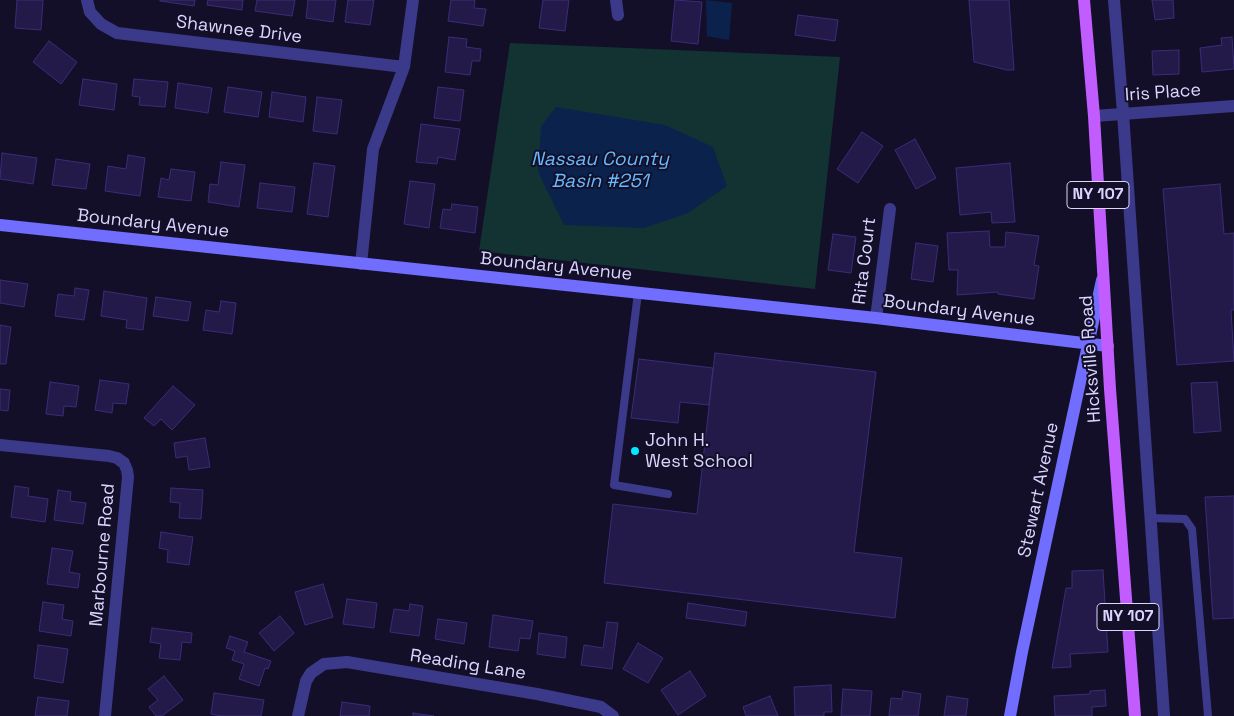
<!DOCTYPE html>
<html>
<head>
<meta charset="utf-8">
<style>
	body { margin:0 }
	canvas { display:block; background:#130f28 }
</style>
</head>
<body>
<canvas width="1234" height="716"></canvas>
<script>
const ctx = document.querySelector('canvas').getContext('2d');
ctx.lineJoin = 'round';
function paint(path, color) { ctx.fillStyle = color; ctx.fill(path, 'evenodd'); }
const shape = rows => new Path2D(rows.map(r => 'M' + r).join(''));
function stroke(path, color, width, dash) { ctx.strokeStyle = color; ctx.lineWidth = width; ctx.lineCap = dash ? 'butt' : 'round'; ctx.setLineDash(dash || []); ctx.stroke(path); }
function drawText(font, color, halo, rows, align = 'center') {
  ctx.font = font + ' "Space Grotesk",sans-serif'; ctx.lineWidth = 4; ctx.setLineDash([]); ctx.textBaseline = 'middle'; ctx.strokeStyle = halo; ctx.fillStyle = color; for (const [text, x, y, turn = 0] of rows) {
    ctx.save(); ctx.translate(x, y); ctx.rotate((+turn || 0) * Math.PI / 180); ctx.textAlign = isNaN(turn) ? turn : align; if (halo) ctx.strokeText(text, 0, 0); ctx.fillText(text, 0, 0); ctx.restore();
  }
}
paint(shape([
	[510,43,840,57,815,289,479,251]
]), '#123331');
paint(shape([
	[706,0,732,3,729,40,707,36],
	[556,107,665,125,713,147,727,186,688,213,644,228,564,225,538,172,541,126]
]), '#0b234c');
const building = shape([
	[17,0,43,0,41,30,15,28,17,0],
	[160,0,195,0,194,6,160,1,160,0],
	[208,0,243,0,242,10,207,5,208,0],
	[257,0,295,0,292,16,255,11,257,0],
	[308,0,336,0,333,22,306,18,308,0],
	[348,0,374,0,370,25,345,22,348,0],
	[451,0,475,0,474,8,486,9,483,26,448,21,451,0],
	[543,0,569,0,565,31,539,28,543,0],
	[675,0,702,2,698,44,671,41,675,0],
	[969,0,1009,0,1014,70,1007,70,974,62,969,0],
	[1152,0,1173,0,1174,18,1155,20,1152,0],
	[798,15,838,20,835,41,795,35,798,15],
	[449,37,467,39,466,47,481,49,480,61,472,61,470,75,445,72,449,37],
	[1232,37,1234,69,1202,72,1200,48,1222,45,1221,38,1232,37],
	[49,41,77,62,61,84,33,62,49,41],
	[1179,50,1179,74,1153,75,1152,51,1179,50],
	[83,79,117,84,114,110,79,105,83,79],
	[134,79,168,82,165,107,139,105,140,97,132,96,134,79],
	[178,83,212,88,208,113,175,108,178,83],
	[228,87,262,92,258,117,224,112,228,87],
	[438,87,464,90,460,121,434,118,438,87],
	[272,92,306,97,303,122,269,117,272,92],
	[317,97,342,100,337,134,313,131,317,97],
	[421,124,460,129,455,160,438,157,437,164,416,162,421,124],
	[862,132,883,146,858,183,837,169,862,132],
	[915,139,936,178,916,189,895,150,915,139],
	[2,153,37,158,33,184,0,179,2,153],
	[128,155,145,158,140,196,105,191,108,166,126,169,128,155],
	[56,159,90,164,86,189,52,185,56,159],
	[221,162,245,165,239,207,208,202,210,184,218,185,221,162],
	[314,163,335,166,328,217,307,214,314,163],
	[1010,163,1015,222,992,223,991,212,960,215,956,168,1010,163],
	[171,169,195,172,191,201,158,197,161,178,169,180,171,169],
	[410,181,435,184,429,228,404,224,410,181],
	[260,183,295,187,292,212,257,208,260,183],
	[1220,184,1224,234,1234,233,1234,310,1231,310,1234,361,1177,365,1163,189,1220,184],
	[452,204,478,207,475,233,440,228,443,209,451,210,452,204],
	[989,231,990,247,1005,247,1006,232,1039,236,1034,265,1039,266,1034,299,998,294,998,292,957,295,958,270,949,270,947,233,989,231],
	[833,234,856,237,851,273,828,270,833,234],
	[916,243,938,246,933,282,911,279,916,243],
	[0,280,28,284,24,307,0,303,0,280],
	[75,288,89,290,84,320,55,316,58,294,74,296,75,288],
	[104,291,147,298,143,330,126,328,127,320,101,316,104,291],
	[156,297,191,302,188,321,153,316,156,297],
	[221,301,236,303,232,334,203,330,206,310,219,312,221,301],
	[0,325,11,327,6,364,0,364,0,325],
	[715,353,876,372,854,552,902,558,895,618,604,583,613,504,697,514,715,353],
	[639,359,713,368,709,405,680,402,678,423,631,418,639,359],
	[100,380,129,384,126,404,113,403,112,413,95,410,100,380],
	[50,382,79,386,76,407,64,406,63,416,46,414,50,382],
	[1217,382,1221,431,1194,433,1191,383,1217,382],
	[173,386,195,405,172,430,161,419,154,426,144,418,173,386],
	[0,389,10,390,8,411,0,410,0,389],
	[205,438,210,467,189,470,187,456,176,458,174,443,205,438],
	[15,486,29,488,28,496,48,499,45,522,11,517,15,486],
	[171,488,203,490,201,519,179,518,180,503,170,502,171,488],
	[58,490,71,492,70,501,86,503,83,524,54,520,58,490],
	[1234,496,1234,618,1213,619,1205,497,1234,496],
	[161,532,193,537,189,565,167,562,168,550,159,548,161,532],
	[52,548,73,551,69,572,80,574,78,588,47,584,52,548],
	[1103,570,1108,652,1070,654,1071,667,1052,668,1066,588,1072,588,1072,571,1103,570],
	[323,584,333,617,305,625,295,592,323,584],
	[347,599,377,603,374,628,343,624,347,599],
	[43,602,64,605,62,619,73,621,71,636,39,631,43,602],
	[688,603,747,612,745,626,686,618,688,603],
	[410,604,423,606,419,636,390,632,394,609,409,611,410,604],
	[493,615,533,621,530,639,520,638,518,651,489,647,493,615],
	[280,616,294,633,274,651,259,633,280,616],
	[438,619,467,623,464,644,435,639,438,619],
	[607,622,618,623,612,669,581,665,584,645,603,648,607,622],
	[152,628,192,633,191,643,182,642,180,660,159,658,161,644,150,642,152,628],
	[539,633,567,637,565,658,537,654,539,633],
	[230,636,248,642,244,652,271,661,268,669,265,668,259,686,239,679,244,664,232,660,235,651,226,648,230,636],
	[638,643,663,658,648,683,623,669,638,643],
	[38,645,68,649,63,683,34,678,38,645],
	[690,671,706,696,678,715,661,690,690,671],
	[164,676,183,700,162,716,156,716,149,707,158,700,148,689,164,676],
	[831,685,832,712,824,712,824,716,795,716,794,687,831,685],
	[843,689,872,691,870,716,841,716,843,689],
	[1105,690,1106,706,1092,707,1092,716,1055,716,1054,696,1090,694,1090,691,1105,690],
	[903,691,921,694,918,716,889,716,891,698,902,699,903,691],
	[214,693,264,700,261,716,222,716,211,714,214,693],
	[770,696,778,716,746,716,743,707,770,696],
	[947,696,968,699,966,716,944,716,947,696],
	[38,697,69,701,67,716,35,716,38,697],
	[342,702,370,706,369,716,340,716,342,702],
	[413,713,434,716,413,716,413,713]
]);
paint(building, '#241a4a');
stroke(building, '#3a2c77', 1);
stroke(shape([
	[638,293,614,485,668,494],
	[1150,518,1185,519,1192,529,1208,716]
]), '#3b3989', 8);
stroke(shape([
	[87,0,90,12,101,24,117,33,404,67],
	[616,0,618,15],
	[1114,0,1123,113,1164,716],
	[1094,116,1234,106],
	[361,264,373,149,404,67,413,0],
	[876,318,890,209],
	[0,445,109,456,117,458,124,463,127,470,128,477,105,716],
	[298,716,306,681,311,673,324,664,347,662,537,694,601,707,613,716]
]), '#3b3989', 12);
stroke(shape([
	[0,225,876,318,1108,346],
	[1010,716,1022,652,1102,280]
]), '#706dff', 12);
stroke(shape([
	[1084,0,1094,116,1110,389,1135,716]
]), '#c15dff', 12);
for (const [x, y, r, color] of [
	[635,451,5,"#02e8ff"]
]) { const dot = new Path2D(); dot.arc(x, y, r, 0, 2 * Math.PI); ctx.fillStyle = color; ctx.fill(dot); stroke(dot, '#130f28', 2); }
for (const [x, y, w] of [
	[1098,195,62],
	[1128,617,62]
]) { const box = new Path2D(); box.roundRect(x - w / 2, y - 13.5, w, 27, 4); ctx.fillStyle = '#130f28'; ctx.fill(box); stroke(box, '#dbd6ff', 1); }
drawText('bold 16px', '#dbd6ff', null, [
	["NY 107",1098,195],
	["NY 107",1128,617]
]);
drawText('18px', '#dbd6ff', '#130f28', [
	["Shawnee Drive",239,30,7],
	["Iris Place",1163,93,-4],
	["Boundary Avenue",153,224,6],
	["Rita Court",865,261,-83],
	["Boundary Avenue",556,267,6],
	["Boundary Avenue",959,311,7],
	["Hicksville Road",1091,359,-94],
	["Stewart Avenue",1039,490,-78],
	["Marbourne Road",103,555,-85],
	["Reading Lane",468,665,9]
]);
drawText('18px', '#dbd6ff', '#130f28', [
	["John H.",645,441],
	["West School",645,462]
], 'left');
drawText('italic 19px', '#64b9ff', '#130f28', [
	["Nassau County",600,160],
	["Basin #251",600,182]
]);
</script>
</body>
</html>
